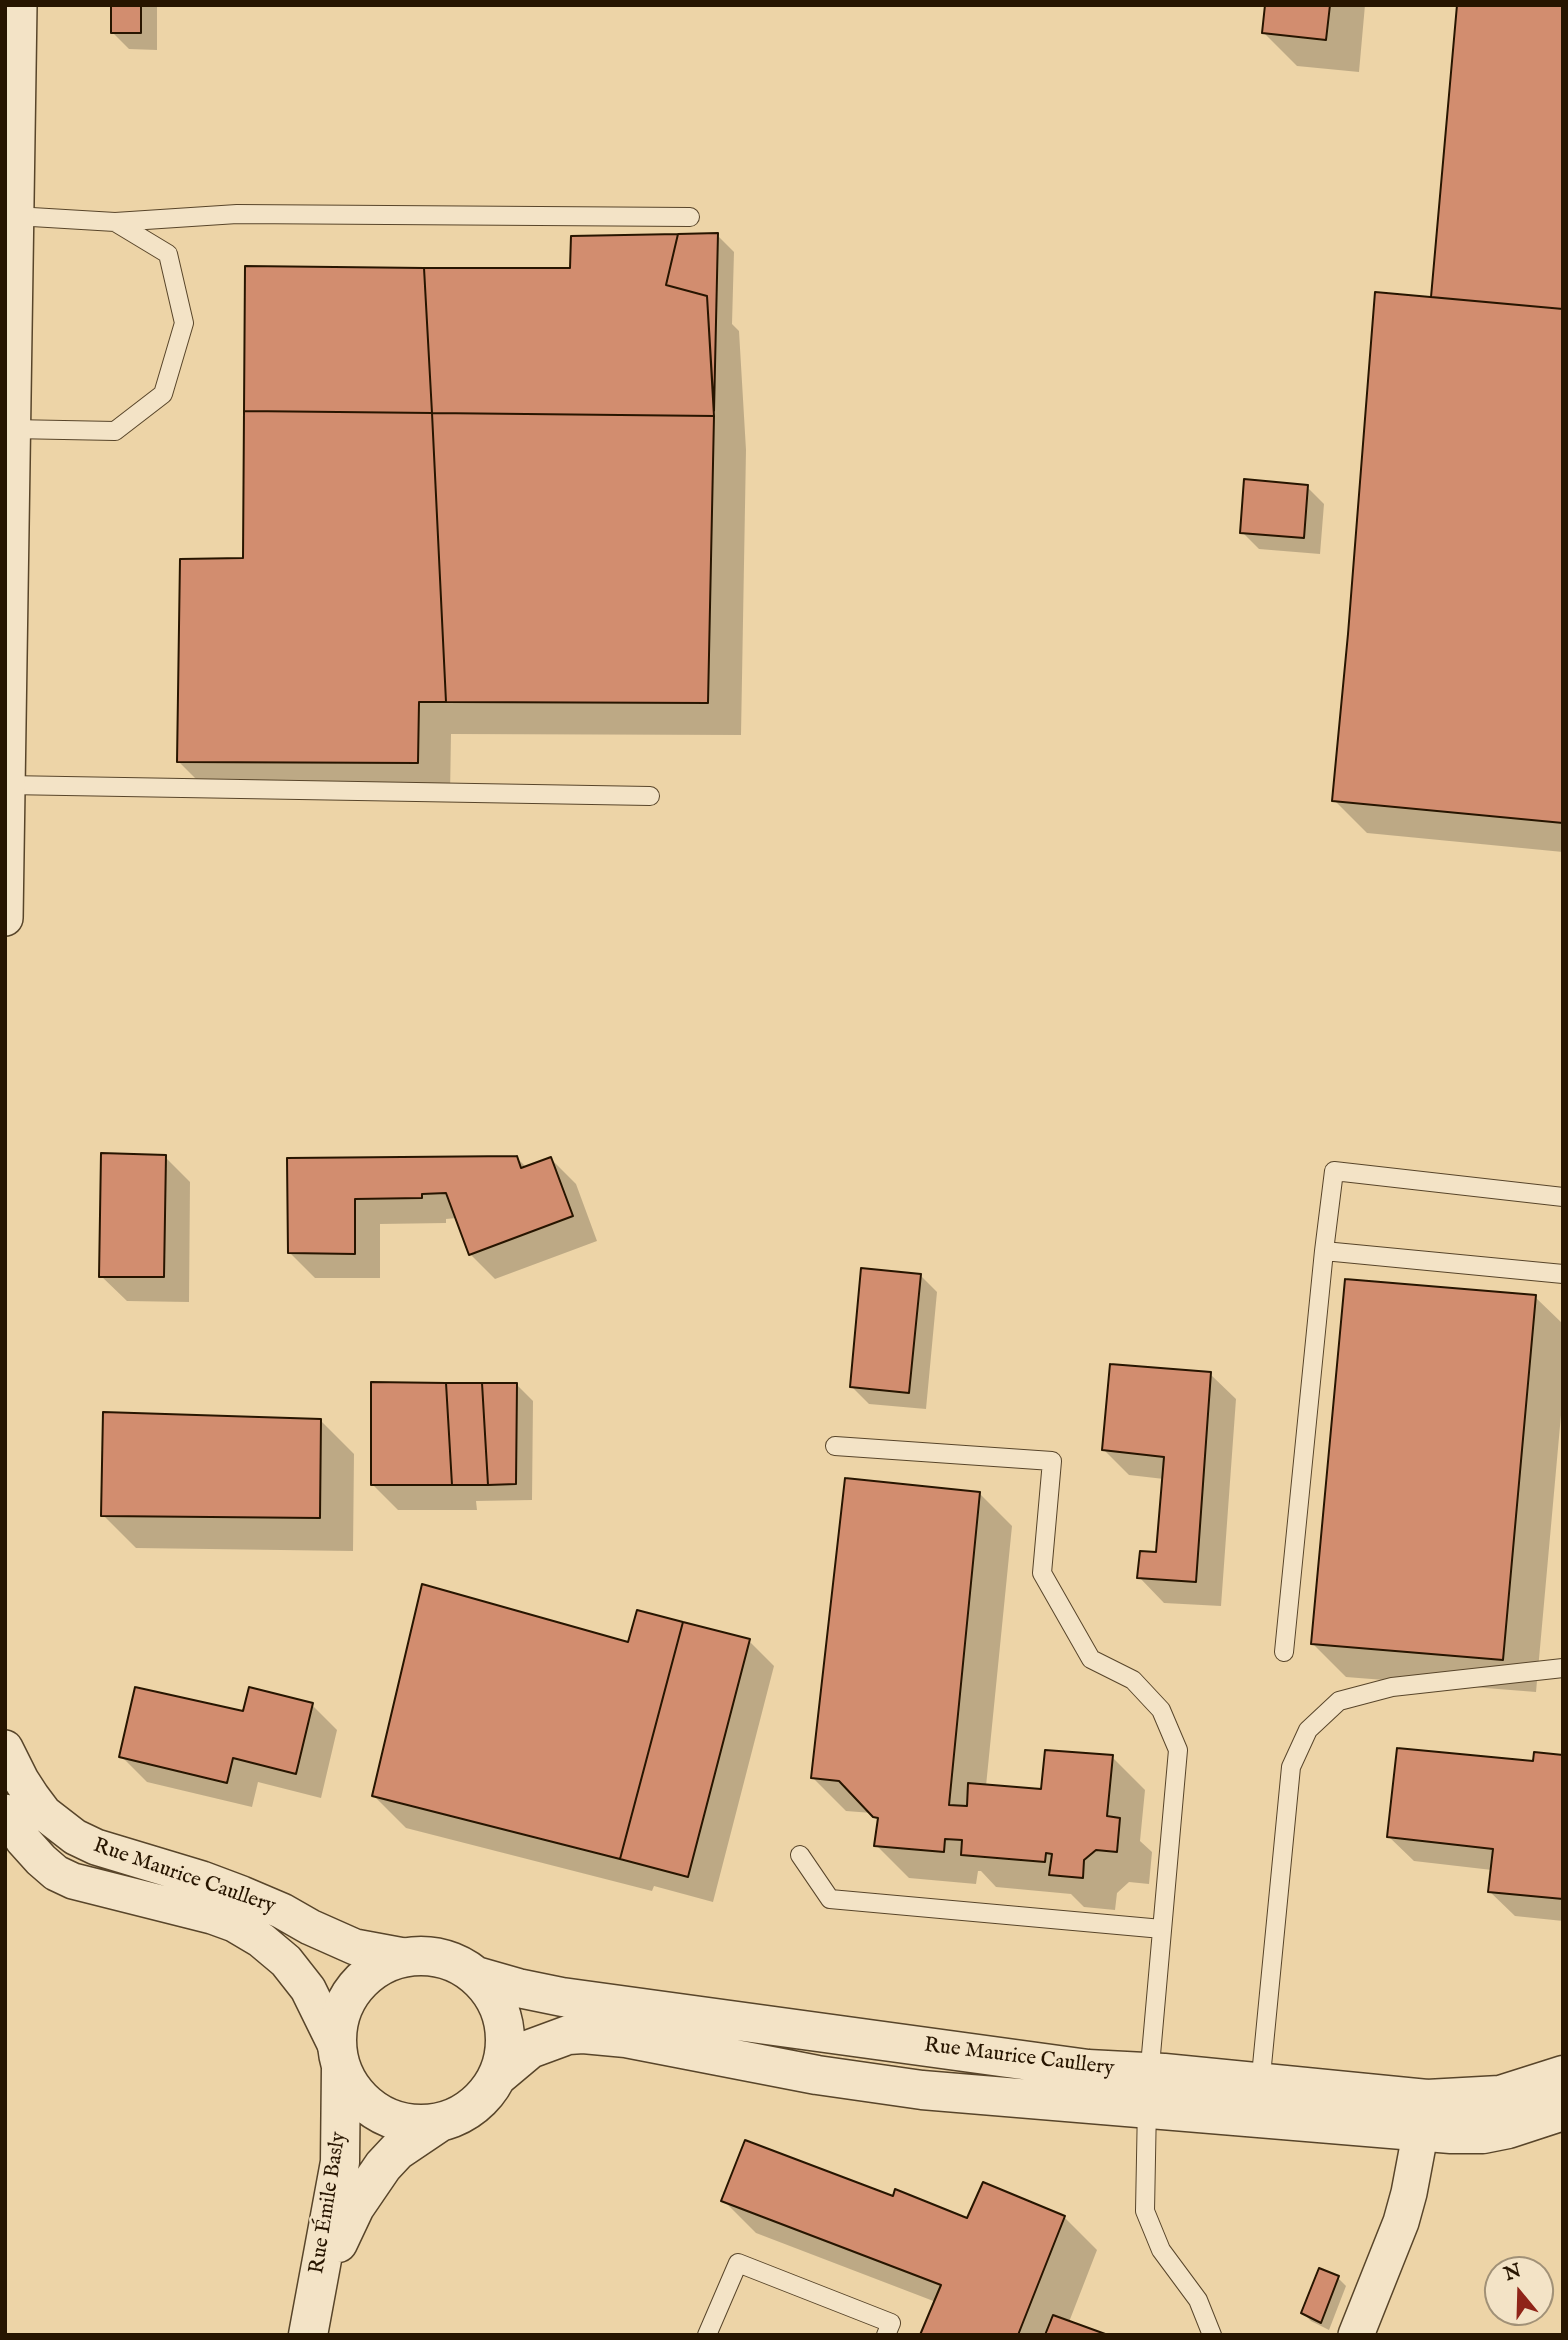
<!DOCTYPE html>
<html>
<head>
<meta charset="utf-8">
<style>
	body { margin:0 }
	#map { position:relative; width:1568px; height:2340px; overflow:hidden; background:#edd4a7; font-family:"IM FELL English",serif }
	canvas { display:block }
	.frame { position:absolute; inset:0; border:7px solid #271500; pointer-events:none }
	.north { position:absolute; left:1484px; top:2256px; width:70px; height:70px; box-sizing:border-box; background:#f3e3c6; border:2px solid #a19177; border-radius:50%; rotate:341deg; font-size:19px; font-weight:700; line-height:28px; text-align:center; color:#271500 }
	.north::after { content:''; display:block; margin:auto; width:24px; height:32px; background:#8f2418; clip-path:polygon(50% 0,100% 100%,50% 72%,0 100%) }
</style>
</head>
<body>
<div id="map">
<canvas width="1568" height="2340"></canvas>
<div class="frame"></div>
<div class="north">N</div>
</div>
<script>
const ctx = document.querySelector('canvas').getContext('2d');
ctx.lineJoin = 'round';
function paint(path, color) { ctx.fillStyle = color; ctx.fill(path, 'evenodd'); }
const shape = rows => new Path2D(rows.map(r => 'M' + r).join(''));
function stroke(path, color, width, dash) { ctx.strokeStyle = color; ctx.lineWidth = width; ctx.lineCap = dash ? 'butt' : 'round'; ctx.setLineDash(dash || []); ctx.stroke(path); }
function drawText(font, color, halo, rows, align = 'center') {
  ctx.font = font + ' "IM FELL English",serif'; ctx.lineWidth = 5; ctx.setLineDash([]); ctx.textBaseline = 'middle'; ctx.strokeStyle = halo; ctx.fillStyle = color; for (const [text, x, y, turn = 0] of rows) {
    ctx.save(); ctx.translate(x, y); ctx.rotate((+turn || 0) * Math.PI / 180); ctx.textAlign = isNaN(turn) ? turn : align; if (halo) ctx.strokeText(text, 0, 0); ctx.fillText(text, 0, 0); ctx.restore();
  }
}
paint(shape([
	[113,5,157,5,157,50,129,49,113,33],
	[1267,5,1365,5,1359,72,1297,66,1264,33],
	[1459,5,1563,5,1563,852,1367,833,1334,800,1433,299],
	[717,235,734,252,732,324,739,331,746,450,741,735,451,734,450,796,212,795,179,762,244,559,572,270],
	[1307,487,1324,504,1320,554,1259,549,1242,532],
	[165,1157,190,1182,189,1302,127,1301,101,1276],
	[516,1157,527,1168,551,1159,576,1184,597,1241,495,1279,470,1254,457,1218,446,1219,446,1223,380,1224,380,1278,315,1278,289,1252,289,1160],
	[920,1275,937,1292,926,1409,869,1404,852,1387],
	[1535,1297,1563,1324,1563,1393,1536,1692,1346,1677,1313,1644],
	[1210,1374,1236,1399,1221,1606,1164,1603,1139,1577,1157,1554,1164,1479,1129,1475,1104,1450],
	[517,1385,533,1401,532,1500,476,1501,477,1510,398,1510,373,1485],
	[321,1421,354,1454,353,1551,136,1548,103,1515],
	[979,1493,1012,1526,986,1786,1042,1791,1112,1757,1145,1790,1140,1841,1152,1852,1149,1884,1129,1882,1117,1893,1115,1910,1084,1907,1071,1894,996,1887,981,1871,978,1871,976,1884,909,1878,876,1845,879,1821,872,1813,846,1811,813,1778],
	[749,1641,774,1666,713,1902,654,1886,652,1891,406,1828,373,1795,630,1644],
	[312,1705,337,1730,321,1798,258,1782,252,1807,147,1782,121,1756,244,1713],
	[1563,1757,1563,1921,1515,1916,1489,1891,1492,1870,1414,1861,1388,1836,1535,1763],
	[894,2198,968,2220,1064,2217,1097,2250,1069,2322,1103,2335,922,2335,936,2302,756,2233,723,2200],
	[1320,2270,1338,2278,1346,2286,1329,2330,1311,2321,1303,2313]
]), '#0003');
const building = shape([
	[111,5,141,5,141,33,111,33,111,5],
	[1265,5,1330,5,1326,40,1262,33,1265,5],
	[1457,5,1563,5,1563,309,1431,297,1457,5],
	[718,233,714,411,707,296,666,285,678,234,718,233],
	[678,234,666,285,707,296,714,416,432,413,424,268,570,268,571,236,678,234],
	[245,266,424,268,432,413,244,411,245,266],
	[1375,292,1563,309,1563,823,1332,801,1348,634,1375,292],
	[244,411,432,413,446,702,419,702,418,763,177,762,180,559,243,558,244,411],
	[432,413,714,416,708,703,446,702,432,413],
	[1244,479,1308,485,1304,538,1240,533,1244,479],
	[101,1153,166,1155,164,1277,99,1277,101,1153],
	[517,1156,521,1168,551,1157,573,1216,469,1255,446,1193,422,1194,422,1198,355,1199,355,1254,288,1253,287,1158,517,1156],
	[861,1268,921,1274,909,1393,850,1387,861,1268],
	[1345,1279,1536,1295,1503,1660,1311,1644,1345,1279],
	[1110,1364,1211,1372,1196,1582,1137,1578,1140,1551,1156,1552,1164,1457,1102,1450,1110,1364],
	[371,1382,446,1383,452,1485,371,1485,371,1382],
	[446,1383,482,1383,488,1485,452,1485,446,1383],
	[482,1383,517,1383,516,1484,488,1485,482,1383],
	[103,1412,321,1419,320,1518,101,1516,103,1412],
	[845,1478,980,1492,949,1805,967,1806,968,1783,1041,1789,1045,1750,1113,1755,1107,1816,1120,1818,1117,1852,1096,1850,1084,1860,1083,1878,1049,1875,1052,1854,1046,1853,1045,1862,961,1855,962,1840,945,1839,944,1852,874,1846,878,1818,873,1817,839,1781,811,1778,845,1478],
	[422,1584,628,1642,637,1610,683,1622,620,1859,372,1796,422,1584],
	[683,1622,750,1639,688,1877,620,1859,683,1622],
	[135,1687,243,1711,249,1687,313,1703,296,1774,233,1758,227,1783,119,1757,135,1687],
	[1397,1748,1533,1761,1534,1752,1563,1755,1563,1899,1488,1892,1493,1849,1387,1837,1397,1748],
	[745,2140,893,2196,895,2189,967,2218,983,2182,1065,2216,1018,2335,920,2335,941,2285,721,2201,745,2140],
	[1319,2268,1339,2276,1321,2323,1301,2313,1319,2268],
	[1053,2315,1108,2335,1045,2335,1053,2315]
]);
paint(building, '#d28d6f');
stroke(building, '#271500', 2);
const service = shape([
	[115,222,237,214,690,217],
	[12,429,115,431,163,394,184,323,168,254,115,222,15,216],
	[7,785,650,796],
	[1563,1197,1334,1171,1324,1251,1563,1274],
	[835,1446,1052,1461,1042,1573,1091,1659,1133,1680,1161,1710,1178,1750,1149,2077],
	[1284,1652,1324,1251],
	[800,1855,830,1899,1162,1929],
	[1260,2086,1291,1767,1308,1730,1339,1701,1392,1687,1563,1668],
	[1147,2105,1145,2211,1161,2250,1198,2300,1212,2335],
	[707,2335,738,2263,891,2323,886,2335]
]);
const minor = shape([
	[5,918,19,5],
	[5,1748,21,1780,32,1797,44,1813,75,1837,96,1847,202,1879,242,1894,282,1911,310,1927,355,1947,409,1957],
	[5,1812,23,1840,41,1860,56,1873,73,1881,212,1916,234,1924,261,1940,286,1961,308,1989,337,2048],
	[1356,2335,1401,2222,1409,2193,1426,2103]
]);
const tertiary = shape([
	'337 2040a84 84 0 1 1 168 0a84 84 0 1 1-168 0Z',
	[476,1976,518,1988,562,1997,1088,2069,1164,2073,1427,2099,1500,2095,1563,2075],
	[499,2075,530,2049,568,2035,583,2034,626,2038,817,2075,922,2090,1451,2134,1483,2134,1508,2129,1563,2111],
	[338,2243,355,2207,383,2166,397,2151,440,2122],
	[308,2335,340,2162,341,2067]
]);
stroke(service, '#58452a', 20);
stroke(minor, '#58452a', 38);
stroke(tertiary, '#58452a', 41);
stroke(service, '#f3e3c6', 18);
stroke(minor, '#f3e3c6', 35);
stroke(tertiary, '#f3e3c6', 38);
drawText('21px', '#271500', '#f3e3c6', [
	["Rue Maurice Caullery",184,1877,19],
	["Rue Maurice Caullery",1019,2058,7],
	["Rue Émile Basly",329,2203,-81]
]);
</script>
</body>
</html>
